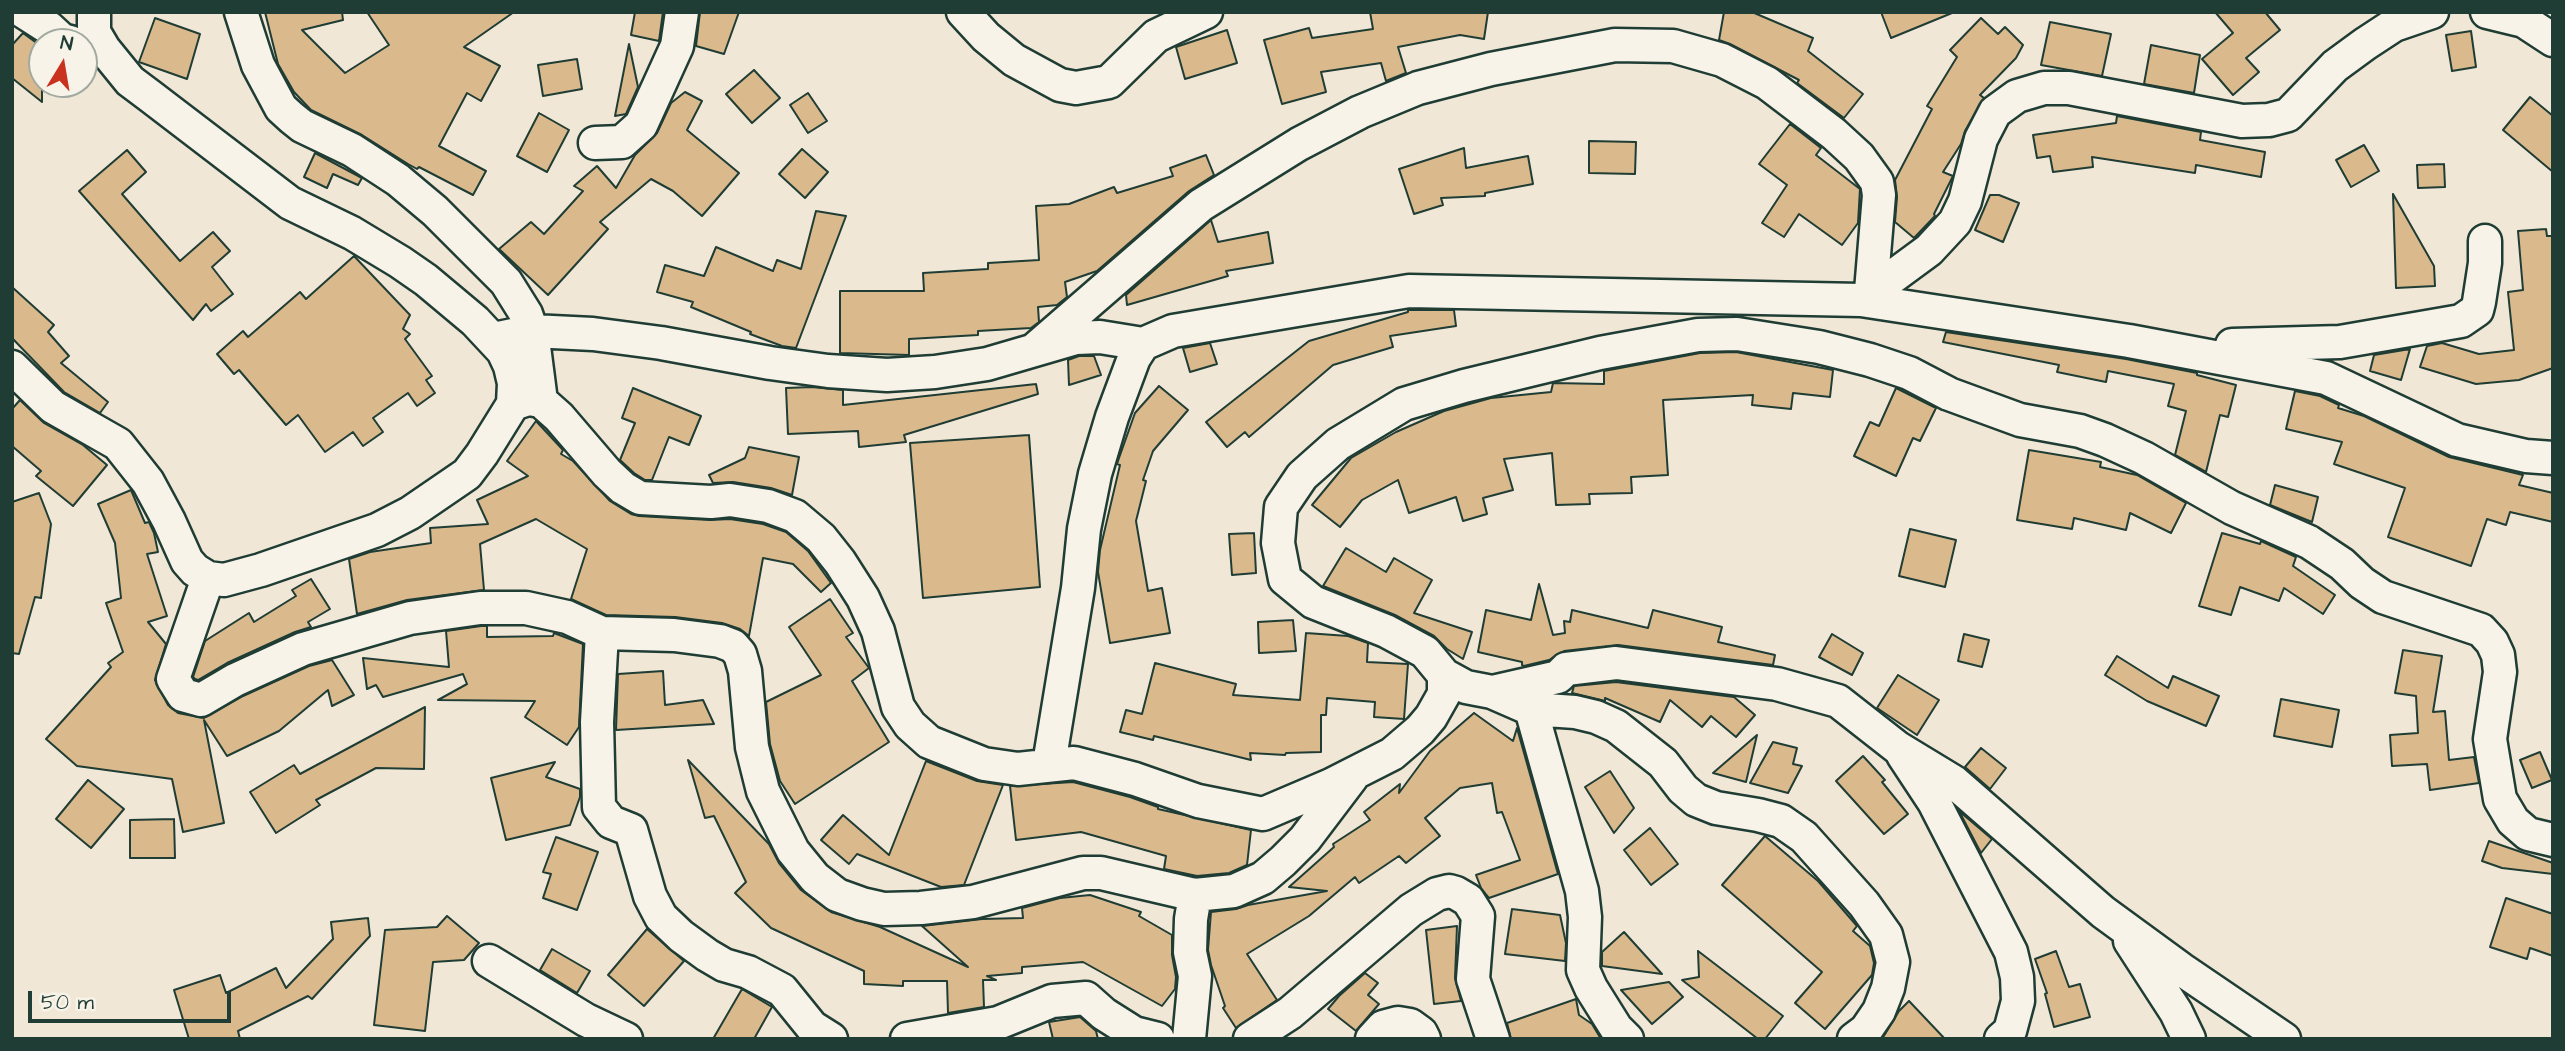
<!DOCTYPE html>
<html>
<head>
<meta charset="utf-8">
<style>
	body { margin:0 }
	#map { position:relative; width:2565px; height:1051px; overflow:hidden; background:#f1e7d6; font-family:"Architects Daughter",sans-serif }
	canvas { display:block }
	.frame { position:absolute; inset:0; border:14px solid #1f3d34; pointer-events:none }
	.north { position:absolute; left:28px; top:28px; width:70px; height:70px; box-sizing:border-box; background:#f7f3e8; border:2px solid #a1aaa0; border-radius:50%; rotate:11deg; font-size:19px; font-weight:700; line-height:28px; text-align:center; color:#1f3d34 }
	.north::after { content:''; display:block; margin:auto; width:24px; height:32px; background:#c8321e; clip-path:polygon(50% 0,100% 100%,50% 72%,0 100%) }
	.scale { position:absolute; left:28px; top:991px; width:203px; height:32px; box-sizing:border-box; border:4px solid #1f3d34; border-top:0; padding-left:9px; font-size:21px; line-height:24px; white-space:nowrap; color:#1f3d34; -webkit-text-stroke:5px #f7f3e8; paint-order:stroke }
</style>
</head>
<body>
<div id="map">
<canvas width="2565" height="1051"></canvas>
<div class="frame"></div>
<div class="north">N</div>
<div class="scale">50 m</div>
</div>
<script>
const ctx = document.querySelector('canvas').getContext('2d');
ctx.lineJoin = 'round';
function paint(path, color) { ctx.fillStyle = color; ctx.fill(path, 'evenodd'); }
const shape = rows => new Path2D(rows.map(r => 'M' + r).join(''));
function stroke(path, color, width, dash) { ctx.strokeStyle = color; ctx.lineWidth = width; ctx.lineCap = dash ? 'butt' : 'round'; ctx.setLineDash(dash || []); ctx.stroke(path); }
const building = shape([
	[265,12,342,12,343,20,302,30,345,73,389,45,367,12,514,12,464,47,500,66,481,101,467,93,439,146,486,171,473,195,419,167,417,169,408,164,362,135,311,110,294,92,278,64,265,12],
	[635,12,663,12,659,41,631,35,635,12],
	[700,12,739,12,724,54,696,46,700,12],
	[1370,12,1488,12,1484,39,1460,35,1398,47,1406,73,1386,81,1381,63,1321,72,1326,92,1282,104,1264,40,1309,28,1312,38,1373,29,1370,12],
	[1724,12,1752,12,1813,38,1808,51,1863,94,1844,118,1797,83,1799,80,1730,44,1719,40,1724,12],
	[1881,12,1952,12,1952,13,1891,38,1881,12],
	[2215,12,2265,12,2280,30,2246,58,2259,72,2233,95,2202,59,2233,33,2215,12],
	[155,18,200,34,187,79,139,62,155,18],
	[1981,18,1998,34,2005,27,2023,45,2016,58,1980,95,1984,98,1965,131,1961,144,1943,172,1953,176,1934,214,1935,216,1914,238,1895,222,1897,197,1895,180,1932,109,1927,106,1957,57,1950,50,1981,18],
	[2050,22,2111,34,2102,76,2041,65,2050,22],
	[1227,30,1237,63,1185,79,1176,47,1227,30],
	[2471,31,2476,67,2452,71,2446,35,2471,31],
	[23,33,42,47,42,102,12,78,12,45,23,33],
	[629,44,638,87,626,114,615,116,629,44],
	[2151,45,2200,55,2194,93,2144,84,2151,45],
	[577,59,582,89,543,96,538,65,577,59],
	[754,70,780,98,752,123,726,94,754,70],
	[685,92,702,101,687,130,739,173,702,216,673,191,651,179,600,222,608,229,548,295,499,249,531,222,544,234,583,191,574,186,597,166,616,188,635,155,657,133,671,103,685,92],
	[808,93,827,121,808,133,790,105,808,93],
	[2530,97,2553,116,2553,172,2503,130,2530,97],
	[539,113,569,130,547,172,517,156,539,113],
	[2117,116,2201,132,2200,140,2265,152,2261,177,2196,165,2195,173,2092,157,2093,167,2053,172,2050,156,2037,158,2033,135,2116,123,2117,116],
	[1790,124,1821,148,1816,155,1860,189,1858,223,1842,245,1799,214,1784,237,1762,223,1787,185,1759,164,1790,124],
	[1589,141,1636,142,1635,174,1589,173,1589,141],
	[2364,145,2379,171,2351,187,2336,160,2364,145],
	[1464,148,1466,168,1528,156,1533,184,1485,193,1485,196,1441,198,1443,205,1414,214,1399,169,1464,148],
	[802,149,828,172,805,198,779,174,802,149],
	[127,150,146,172,122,194,180,261,213,232,230,251,212,267,233,294,211,311,206,304,193,320,79,191,127,150],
	[315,153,362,178,358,185,333,174,327,188,304,177,315,153],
	[1206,155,1214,175,1189,191,1097,271,1065,282,1067,297,1057,305,1038,307,1039,322,1031,328,978,331,978,335,909,339,909,355,840,353,840,291,924,291,923,273,988,269,988,263,1039,260,1036,206,1069,204,1114,187,1117,193,1173,176,1170,168,1206,155],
	[2444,164,2445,187,2418,188,2417,165,2444,164],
	[2393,194,2434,266,2435,286,2396,288,2393,194],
	[1990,195,1999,195,2019,203,2003,242,1975,230,1990,195],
	[816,211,846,216,796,348,782,346,750,334,751,332,691,307,693,302,657,292,665,265,704,276,716,247,773,271,777,260,801,269,816,211],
	[1211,220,1218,242,1268,232,1273,263,1226,271,1228,276,1127,305,1126,295,1211,220],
	[2546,229,2547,236,2553,236,2553,368,2519,380,2476,384,2420,367,2427,346,2442,343,2479,354,2514,350,2508,292,2523,290,2518,231,2546,229],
	[354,256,410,315,403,329,410,334,405,339,432,376,426,380,435,393,417,406,408,393,373,418,383,432,363,446,353,432,325,452,298,415,286,425,239,370,234,374,217,354,243,331,248,337,300,292,306,299,354,256],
	[12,287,54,325,48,332,69,356,61,363,108,402,100,413,64,392,12,338,12,287],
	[1408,310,1454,310,1456,326,1390,336,1393,347,1333,365,1249,437,1245,432,1227,447,1206,422,1309,341,1408,312,1408,310],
	[1946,332,2126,359,2197,373,2197,375,2236,385,2228,417,2220,415,2206,472,2175,455,2186,411,2168,406,2174,384,2108,371,2106,382,2057,372,2059,365,1943,342,1946,332],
	[1210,343,1217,364,1190,372,1183,348,1210,343],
	[2410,349,2401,380,2370,371,2374,355,2410,349],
	[1736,352,1833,370,1830,397,1793,393,1791,409,1752,405,1753,395,1663,400,1668,475,1631,477,1632,493,1589,494,1590,504,1556,505,1552,453,1504,459,1513,490,1483,498,1487,514,1463,521,1456,497,1409,513,1398,480,1362,500,1340,527,1312,505,1351,458,1396,432,1444,411,1491,398,1551,392,1553,383,1604,384,1604,371,1700,353,1736,352],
	[1079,356,1094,356,1101,375,1069,385,1068,360,1079,356],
	[1036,384,1038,394,904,435,906,442,859,447,858,431,788,434,786,388,812,387,843,390,843,405,1036,384],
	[1159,386,1188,410,1153,451,1143,480,1146,481,1136,521,1148,591,1162,588,1170,633,1110,643,1098,572,1100,550,1120,465,1117,464,1119,458,1135,413,1159,386],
	[633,388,701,416,689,445,669,437,652,480,645,480,634,473,620,460,635,423,622,418,633,388],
	[1896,388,1936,408,1920,441,1913,438,1896,476,1854,456,1870,422,1879,426,1896,388],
	[2295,391,2320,396,2339,405,2338,408,2364,416,2449,457,2523,475,2519,485,2553,493,2553,522,2510,512,2506,525,2487,519,2471,566,2388,537,2405,488,2334,464,2342,442,2286,429,2295,391],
	[20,400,44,423,83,445,107,465,73,506,36,476,41,471,12,446,12,409,20,400],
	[536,421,563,450,561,454,573,461,610,501,631,514,639,516,710,520,730,519,763,524,786,532,808,551,831,583,821,592,793,564,763,558,749,636,740,629,722,623,675,617,606,615,571,599,587,549,536,519,480,544,484,590,407,600,357,614,349,559,370,552,431,543,430,528,488,524,477,500,528,476,507,461,536,421],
	[1029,435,1040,587,923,598,910,443,1029,435],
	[749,447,799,457,792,495,771,488,733,482,713,483,709,475,745,458,749,447],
	[2029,450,2101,462,2100,467,2137,475,2186,503,2171,533,2130,513,2126,530,2074,518,2072,529,2017,520,2029,450],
	[2275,485,2318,497,2312,522,2270,505,2275,485],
	[131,490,145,523,149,522,154,533,158,552,147,554,167,616,148,622,166,644,155,680,168,705,178,713,204,718,243,696,309,666,332,660,354,695,332,706,328,690,279,731,227,756,204,720,224,823,183,832,172,779,77,766,46,739,111,667,108,663,123,652,106,603,121,598,115,543,98,504,131,490],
	[39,493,51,524,41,598,35,597,19,654,12,653,12,502,39,493],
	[1910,529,1956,540,1945,587,1899,576,1910,529],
	[1254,533,1256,573,1232,575,1229,534,1254,533],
	[2222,533,2260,544,2261,541,2296,557,2293,566,2335,595,2323,614,2284,588,2279,601,2240,587,2231,615,2199,606,2222,533],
	[1346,548,1386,572,1394,558,1432,580,1414,613,1472,632,1463,659,1447,649,1434,636,1395,615,1323,586,1346,548],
	[311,579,330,609,308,622,311,627,295,632,227,663,198,680,195,679,193,677,205,641,249,613,254,622,296,596,292,590,311,579],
	[1539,584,1553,635,1565,633,1564,621,1570,622,1572,610,1648,628,1653,610,1722,627,1718,642,1775,655,1773,665,1618,645,1564,651,1549,660,1524,666,1522,665,1522,662,1478,652,1486,610,1531,620,1539,584],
	[830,599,853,633,846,637,869,668,852,681,889,742,795,804,780,781,770,744,766,702,821,675,789,627,830,599],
	[1293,620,1296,651,1259,653,1258,622,1293,620],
	[481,626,487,626,487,637,553,636,554,633,583,644,579,727,567,745,525,717,535,701,438,700,467,684,463,674,383,697,376,685,367,689,363,658,449,667,446,631,481,626],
	[1306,633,1348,636,1368,643,1367,662,1408,664,1404,719,1374,717,1375,702,1327,698,1326,715,1321,715,1321,752,1286,753,1285,755,1250,753,1251,760,1154,736,1153,740,1120,732,1126,710,1142,714,1155,663,1236,684,1233,695,1300,700,1306,633],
	[1832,634,1863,653,1852,675,1819,657,1832,634],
	[1964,634,1989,640,1982,667,1958,661,1964,634],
	[2403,650,2442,656,2433,712,2445,711,2449,760,2474,757,2479,783,2430,790,2427,764,2392,766,2390,735,2418,733,2416,696,2395,693,2403,650],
	[2117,656,2168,688,2173,676,2219,696,2206,726,2147,701,2105,675,2117,656],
	[663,671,665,705,703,700,714,724,616,730,618,674,663,671],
	[1898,675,1939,700,1917,735,1877,708,1898,675],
	[1616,682,1734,697,1755,715,1736,737,1711,716,1702,727,1670,700,1660,722,1605,698,1605,701,1572,693,1574,686,1616,682],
	[2281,699,2339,710,2332,747,2274,736,2281,699],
	[425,707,424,769,376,768,316,800,320,805,276,833,250,792,294,765,300,774,425,707],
	[1474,713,1513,741,1517,728,1558,874,1489,898,1481,888,1476,875,1520,860,1502,812,1497,813,1492,783,1460,788,1425,818,1440,836,1406,863,1399,856,1359,883,1355,877,1309,916,1247,954,1277,1000,1236,1028,1223,1008,1225,1006,1211,965,1208,950,1211,912,1236,909,1248,905,1327,891,1289,887,1334,847,1333,844,1370,820,1364,812,1400,784,1399,793,1430,751,1474,713],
	[1757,735,1746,782,1713,773,1757,735],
	[1773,742,1797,748,1793,764,1802,766,1788,793,1750,783,1773,742],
	[1981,748,2006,768,1990,789,1965,767,1981,748],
	[2540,752,2552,780,2532,788,2520,760,2540,752],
	[1863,756,1885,780,1882,782,1908,814,1884,834,1836,781,1863,756],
	[688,760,769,844,779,863,801,890,831,912,880,927,968,967,922,926,982,919,1023,918,1022,908,1060,898,1090,895,1141,912,1139,916,1172,935,1172,955,1176,977,1175,989,1162,1006,1083,962,1022,967,1022,973,987,976,996,980,983,980,984,1007,948,1013,947,981,903,981,903,986,864,984,864,971,771,928,735,893,746,882,714,816,705,818,688,760],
	[926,761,977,781,1003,785,964,885,941,887,857,854,849,864,821,840,843,815,889,855,926,761],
	[555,762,546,777,580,789,580,797,570,825,506,840,491,778,555,762],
	[1610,771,1634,808,1614,833,1585,787,1610,771],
	[88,780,124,809,91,848,56,819,88,780],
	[1073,782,1130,797,1158,807,1158,809,1251,830,1247,865,1229,873,1197,876,1164,869,1166,856,1081,832,1016,840,1010,786,1073,782],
	[1959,811,1992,839,1981,853,1959,811],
	[174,819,175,858,130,858,130,820,174,819],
	[1650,828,1678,864,1651,885,1624,850,1650,828],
	[1765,836,1818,881,1857,926,1853,931,1870,946,1874,963,1872,975,1825,1029,1795,1003,1822,972,1722,885,1765,836],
	[556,837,598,852,577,910,543,898,551,874,543,872,556,837],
	[2489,841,2553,863,2553,874,2502,868,2482,861,2489,841],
	[2506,898,2553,914,2553,956,2530,948,2527,959,2490,947,2506,898],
	[1512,909,1560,915,1566,943,1565,961,1505,954,1512,909],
	[447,916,479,943,464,960,433,962,425,1031,374,1025,385,930,437,927,447,916],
	[368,918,370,936,312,999,308,996,238,1031,240,1039,189,1039,174,990,220,975,226,993,276,968,286,988,333,939,331,922,368,918],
	[1457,926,1455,978,1461,1001,1434,1004,1426,930,1457,926],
	[647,929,684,961,644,1006,608,975,647,929],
	[1624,932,1662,974,1602,966,1602,952,1624,932],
	[552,949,590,971,577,993,540,970,552,949],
	[1698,951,1783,1016,1765,1039,1758,1039,1682,980,1699,977,1698,951],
	[2056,951,2069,987,2080,984,2090,1017,2054,1027,2045,994,2047,993,2035,959,2056,951],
	[1365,973,1378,983,1368,995,1379,1004,1356,1031,1328,1009,1339,996,1365,973],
	[1669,982,1683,997,1652,1024,1621,990,1669,982],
	[742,989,772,1007,754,1039,713,1039,742,989],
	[1576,999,1579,1015,1592,1024,1601,1039,1511,1039,1507,1023,1576,999],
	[1909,1001,1945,1039,1882,1039,1899,1011,1909,1001],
	[1080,1017,1096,1031,1098,1039,1053,1039,1049,1022,1080,1017]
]);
paint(building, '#dab98d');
stroke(building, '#1f3d34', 2);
const minor = shape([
	[24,12,49,28,62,40,70,42],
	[94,12,94,32,104,49,130,81,150,96,290,203,352,233,400,262,426,280,475,321,503,351,510,366,514,383,513,404],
	[241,12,258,65,281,108,292,118,302,126,352,150,398,180,435,211,506,282,526,314,532,331,541,401],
	[963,12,986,37,1014,60,1060,85,1076,88,1109,82,1156,36,1206,12],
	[2487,12,2524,21,2553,40],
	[595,143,622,142,641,125,677,46,682,12],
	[1861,300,1929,250,1955,222,1965,201,1981,139,1995,112,2017,96,2044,88,2069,88,2242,121,2269,120,2288,115,2335,66,2365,44,2394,25,2432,12],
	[494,339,532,331,593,334,661,343,770,363,828,371,887,375,935,372,987,364,1076,338,1100,337,1143,344],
	[2232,345,2340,342,2461,321,2477,310,2479,302,2485,263,2485,241],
	[1035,349,1201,205,1299,144,1360,112,1418,88,1491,69,1615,45,1673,46,1722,60,1767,83,1834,134,1859,157,1877,182,1879,195,1871,291],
	[12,367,53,407,118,444,148,482,169,521,187,561,195,570,208,578,224,580,261,570,377,530,410,513,467,474,482,454,513,404,528,399,541,401,559,417,607,473,623,488,640,498,711,502,730,500,768,506,795,516,821,538,840,562,863,598,878,631,898,707,910,725,929,742,984,764,1018,769,1074,763,1135,779,1198,801,1263,814,1331,785,1392,754,1420,730,1431,717,1444,694,1444,675,1425,652,1386,631,1313,602,1285,579,1278,543,1281,507,1302,476,1338,444,1404,404,1464,386,1600,353,1698,335,1737,334,1819,347,1870,360,1909,373,1949,394,2020,420,2080,431,2105,440,2144,458,2232,508,2309,542,2342,564,2362,583,2383,597,2481,630,2492,642,2498,655,2500,672,2490,739,2500,799,2513,821,2528,834,2553,840],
	[208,578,173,679,183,695,201,700,235,680,303,649,410,618,480,608,526,608,567,617,602,633,674,635,720,641,733,646,740,654,745,671,752,747,763,791,793,851,815,878,837,895,862,904,884,909,921,908,973,902,1083,873,1101,873,1195,895,1234,891,1263,878,1283,861,1305,839,1352,777],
	[602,633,597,722,599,807,611,822,631,830,650,896,661,917,681,936,707,955,724,965,748,972,782,990,812,1027,831,1039],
	[1444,675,1466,687,1492,692,1558,677,1566,669,1616,663,1777,684,1838,701,1898,748,1954,782,2103,912,2181,969,2284,1039],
	[1492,692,1531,709,1575,712,1596,717,1616,726,1663,763,1683,789,1696,800,1716,808,1758,815,1781,821,1804,837,1864,904,1886,935,1893,962,1888,988,1879,1011,1866,1030,1854,1039],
	[1531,709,1582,891,1585,917,1583,970,1591,988,1616,1028,1627,1039],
	[1903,755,1934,802,2011,952,2017,977,2018,1001,2010,1031,2001,1039],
	[1049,764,1078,588,1084,529,1095,474,1112,417,1134,358,1143,344,1173,331,1409,291,1861,300,2129,341,2326,378,2457,440,2526,456,2553,458],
	[2130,941,2176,1012,2189,1039],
	[489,961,586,1020,626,1039],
	[907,1039,998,1023,1052,1001,1086,998,1104,1014,1134,1033,1158,1039],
	[1189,1039,1195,976,1190,952,1191,919,1195,895],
	[1250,1039,1290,1013,1411,910,1437,894,1449,891,1456,893,1468,900,1478,916,1473,979,1493,1039],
	[1372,1039,1383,1027,1398,1023,1410,1025,1421,1033,1424,1039]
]);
stroke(minor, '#1f3d34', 37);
stroke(minor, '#f7f3e8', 32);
</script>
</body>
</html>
